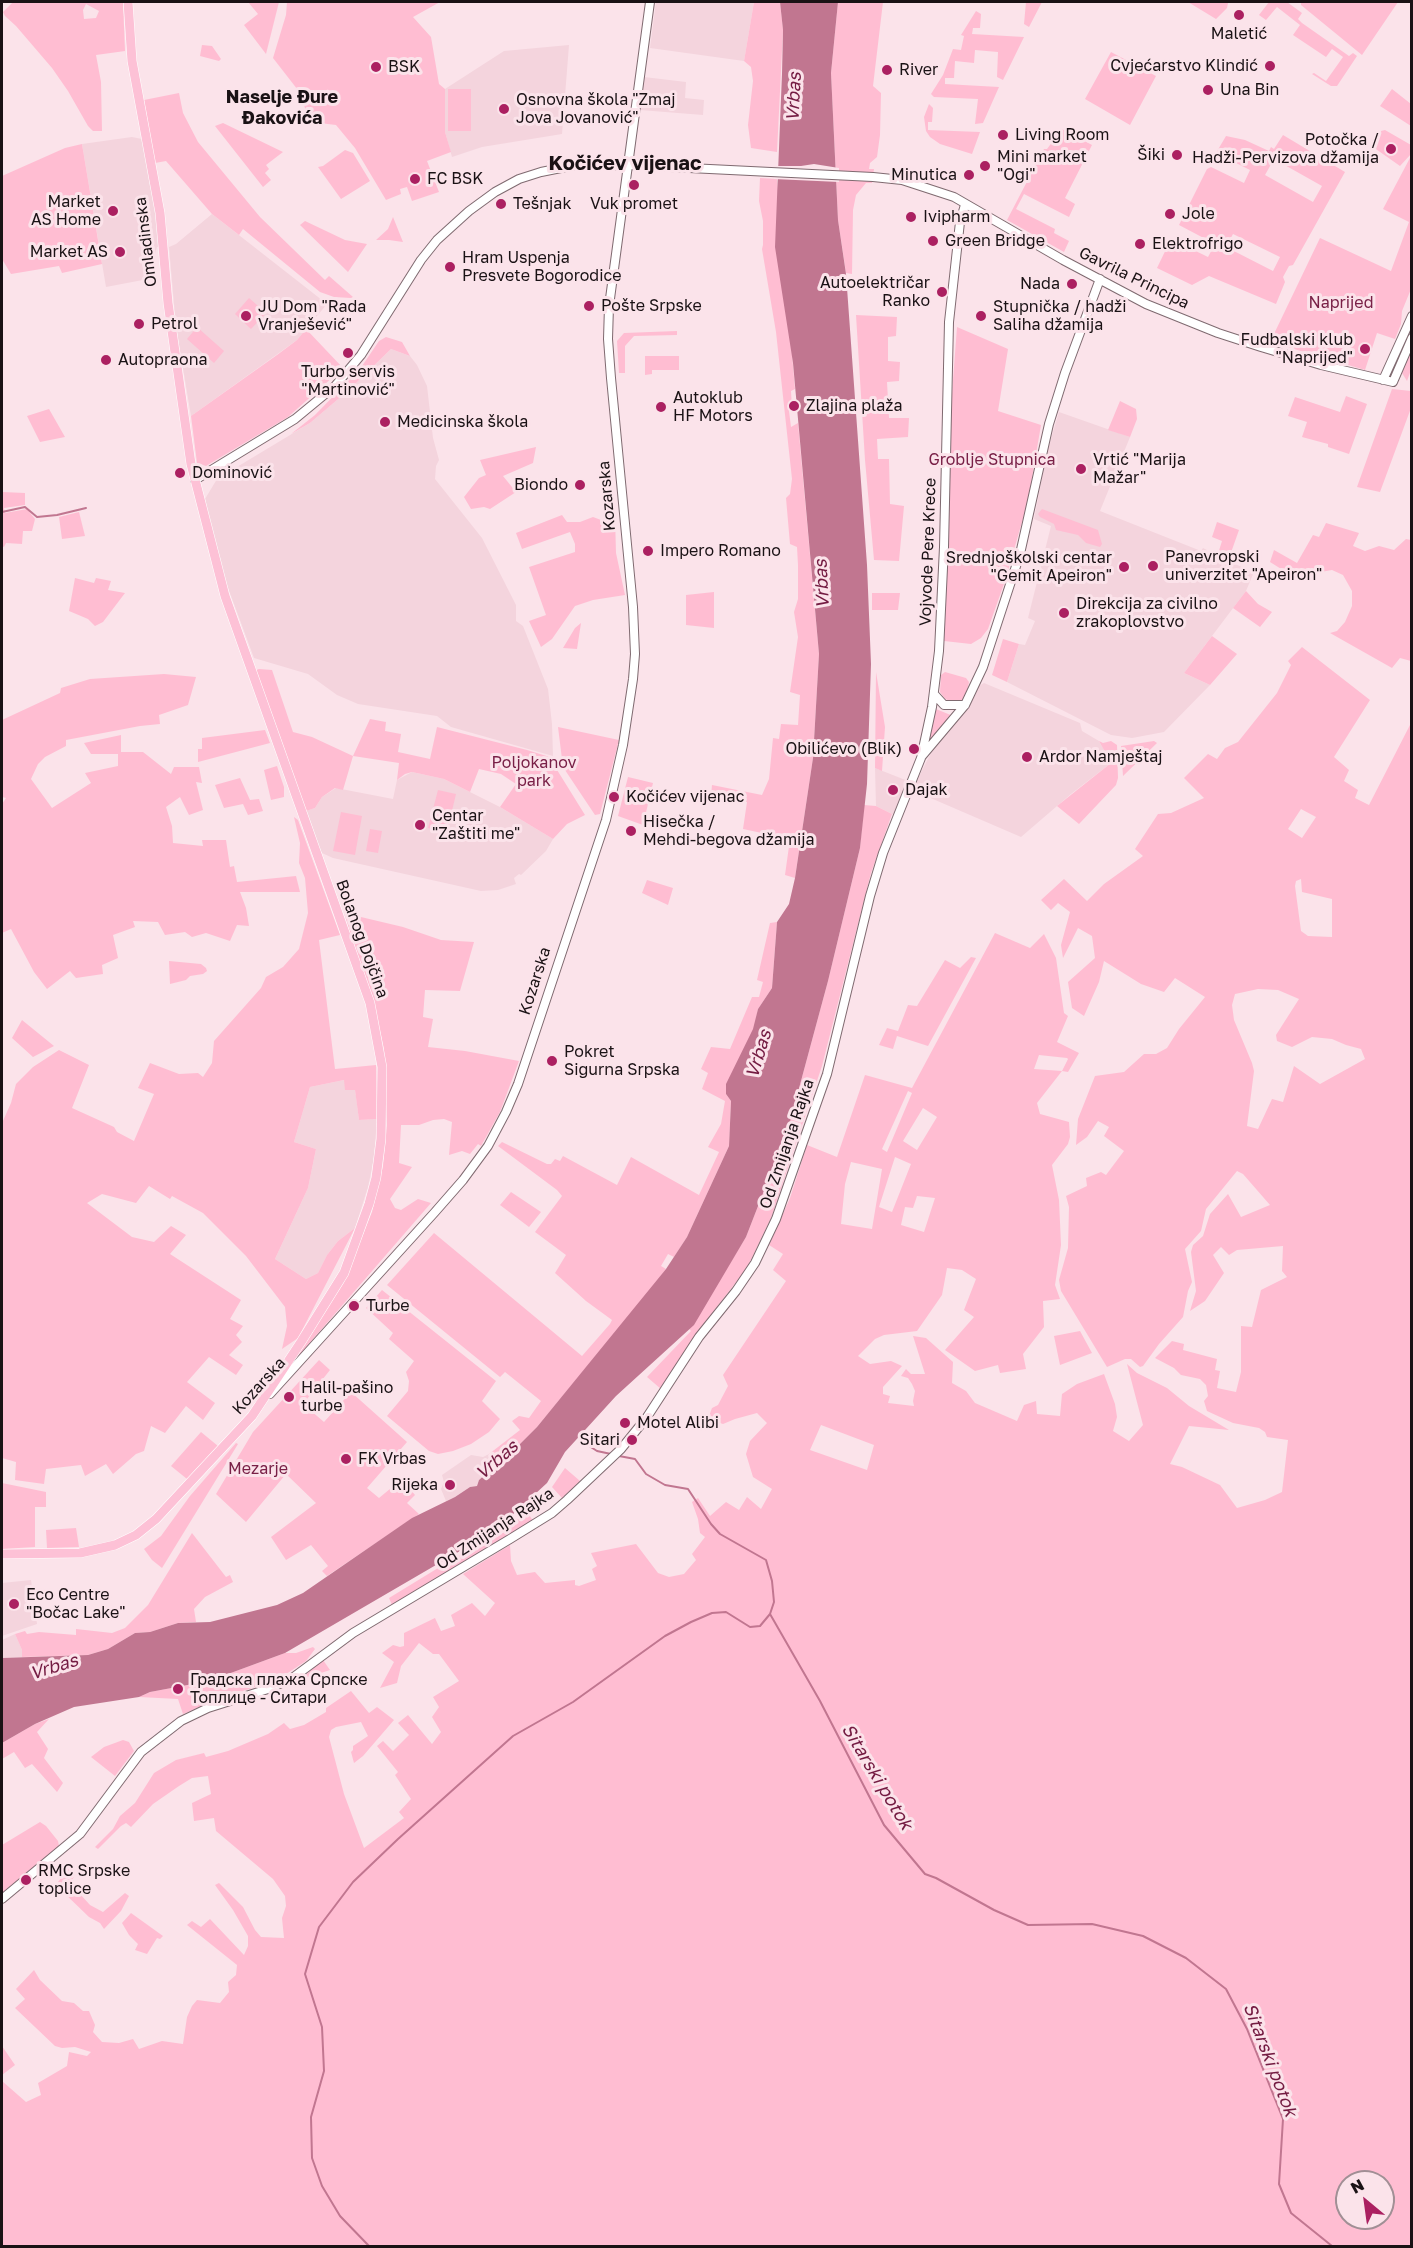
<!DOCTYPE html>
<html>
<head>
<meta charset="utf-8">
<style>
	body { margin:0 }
	#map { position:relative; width:1413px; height:2248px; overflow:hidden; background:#fbe3ea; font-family:"Golos Text",sans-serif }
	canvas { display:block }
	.frame { position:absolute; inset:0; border:3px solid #1a1215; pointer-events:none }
	.north { position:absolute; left:1335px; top:2170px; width:60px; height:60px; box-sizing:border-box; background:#fbe3ea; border:2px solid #a18f95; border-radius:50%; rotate:331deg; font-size:16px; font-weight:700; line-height:24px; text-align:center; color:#1a1215 }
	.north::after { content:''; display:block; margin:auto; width:21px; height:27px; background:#ab2061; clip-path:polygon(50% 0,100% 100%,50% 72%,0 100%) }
</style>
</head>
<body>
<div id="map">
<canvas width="1413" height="2248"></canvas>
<div class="frame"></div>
<div class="north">N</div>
</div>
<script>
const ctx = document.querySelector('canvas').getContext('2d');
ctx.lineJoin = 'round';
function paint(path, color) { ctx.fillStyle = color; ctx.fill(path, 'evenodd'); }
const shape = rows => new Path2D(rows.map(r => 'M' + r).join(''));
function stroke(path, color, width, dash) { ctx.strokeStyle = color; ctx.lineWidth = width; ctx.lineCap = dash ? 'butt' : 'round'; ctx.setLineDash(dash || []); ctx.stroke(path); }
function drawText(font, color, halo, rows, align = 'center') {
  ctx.font = font + ' "Golos Text",sans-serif'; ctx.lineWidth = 6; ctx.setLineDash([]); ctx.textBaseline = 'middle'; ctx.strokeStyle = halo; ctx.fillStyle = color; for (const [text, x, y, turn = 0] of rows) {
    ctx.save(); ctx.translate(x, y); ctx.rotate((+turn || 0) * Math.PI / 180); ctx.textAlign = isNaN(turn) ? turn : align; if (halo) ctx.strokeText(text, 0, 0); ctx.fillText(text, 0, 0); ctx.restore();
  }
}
paint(shape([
	[656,2,754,2,744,61,650,48],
	[569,45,562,134,482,147,452,157,445,132,445,89,504,51],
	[644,77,686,82,685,98,704,100,703,115,640,110],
	[132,137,142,139,162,246,157,247,148,279,106,287,82,144],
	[212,214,327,304,297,340,191,416,176,327,169,247,176,244],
	[391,349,410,356,417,365,427,386,433,438,439,460,436,466,435,479,482,538,516,605,516,621,523,626,548,689,552,724,553,756,451,727,437,716,358,704,337,695,308,674,254,658,221,569,205,499,217,479,310,423,350,389],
	[1059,412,1130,437,1100,511,1201,551,1203,548,1207,550,1206,552,1254,572,1246,591,1184,673,1210,685,1164,732,1132,738,1111,735,1007,682,1019,644,1025,645,1035,621,1028,618,1051,526,1034,519,1047,452],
	[984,683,1080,723,1082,731,1099,741,1111,763,1071,794,1021,837,912,790,932,751,977,687],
	[875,768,908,781,894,815,876,806],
	[412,772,444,779,500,807,553,839,546,851,521,875,519,874,514,878,516,884,498,890,481,891,333,858,322,853,318,848,306,811,315,808,322,797,336,788,393,799,397,780],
	[344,1080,355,1089,359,1120,377,1119,374,1158,368,1187,355,1228,338,1241,327,1255,318,1273,306,1279,275,1259,308,1188,316,1149,294,1142,310,1087],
	[489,1454,498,1463,479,1480,477,1486,470,1487,455,1497,446,1501,441,1489,444,1482,442,1475,471,1455,483,1457],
	[31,1580,37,1624,2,1636,2,1583],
	[15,1634,22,1650,22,1657,2,1658,2,1640]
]), '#f4d4dd');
paint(shape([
	[13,2,123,2,125,51,96,55,101,82,102,131,93,131,88,126,68,91,52,68,16,26,5,16,3,12],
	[86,4,99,11,96,18,84,19,83,10],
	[248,2,279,2,266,54,244,25,258,14],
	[287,2,440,2,413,17,431,37,439,84,445,89,445,132,451,152,427,161,439,192,412,201,407,187,400,189,401,194,386,200,355,148,336,125,311,122,308,119,301,94,273,58,286,15],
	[754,2,780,2,783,30,777,152,751,148,748,125,753,81,751,67,744,61],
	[838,2,883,2,873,86,881,93,880,135,877,157,870,163,869,169,874,169,872,183,866,183,856,195,853,210,852,274,846,273,838,220,831,73],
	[1026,2,1042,2,1029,27,1024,24],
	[1188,2,1226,2,1228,3,1227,8,1216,19],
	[1269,2,1287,2,1302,13,1298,19,1302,23,1349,56,1353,53,1357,56,1337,86,1331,86,1312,74,1314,73,1326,81,1343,57,1332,49,1326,57,1293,35,1300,25,1277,7,1266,20,1259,15],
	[1301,2,1398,2,1362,55,1301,5],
	[976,11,981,14,980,28,973,28,972,34,1024,37,1003,80,997,77,998,52,975,50,974,63,955,61,954,78,945,78,945,84,999,87,983,123,975,124,978,99,934,97,931,94,943,75,953,49,961,50,964,36,961,35],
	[202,45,212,46,221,59,219,61,200,56],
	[1111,52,1156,76,1130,125,1085,99],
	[448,89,471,89,471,131,448,131],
	[1392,89,1411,104,1411,126,1380,106],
	[179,93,183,113,198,142,260,217,325,280,329,276,353,297,351,298,334,297,320,292,243,229,239,235,212,214,166,161,155,163,144,100],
	[929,104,933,108,932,122,928,122,928,130,980,132,972,154,940,144,930,137,926,131,924,117],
	[223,123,283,152,266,165,269,169,265,173,271,180,263,187,215,126],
	[1062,129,1092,145,1065,198,1075,204,1069,217,1024,194,1016,209,1055,229,1054,233,1069,241,1064,252,1007,220,1044,149,1047,149],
	[1385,130,1411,145,1411,154,1400,166,1373,147,1381,131],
	[1283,135,1345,172,1293,265,1289,266,1283,277,1285,282,1276,304,1209,276,1192,285,1157,268,1171,239,1208,257,1215,244,1179,225,1207,169,1211,167,1244,183,1250,170,1216,153,1226,136,1245,140,1269,151,1271,147,1274,149],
	[1274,159,1322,186,1313,202,1265,175],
	[1233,234,1280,257,1273,271,1226,247],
	[82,144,102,264,62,273,59,266,11,274,2,259,2,176,65,148],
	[345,150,353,153,370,181,341,199,318,167,323,166],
	[1411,156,1411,289,1402,311,1401,324,1395,339,1377,333,1365,370,1277,344,1273,336,1320,238,1391,271,1409,222,1383,209],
	[760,178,777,179,795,389,791,391,792,408,789,411,791,427,798,423,819,654,813,758,795,878,785,875,790,839,743,829,747,802,711,796,712,785,762,795,769,779,773,738,779,739,781,724,798,725,800,695,790,692,798,637,794,612,798,599,798,565,797,547,790,544,786,498,790,494,792,479,776,332,762,249,763,245,763,221,759,201],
	[393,217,403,242,389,240,376,240,388,229],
	[305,221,345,240,367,244,348,272,300,225],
	[249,298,266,313,251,329,235,314],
	[856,315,897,317,896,336,888,337,888,361,900,362,899,381,887,382,889,418,909,418,908,437,877,439,878,459,889,459,890,504,904,506,899,561,874,560,865,460],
	[197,327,224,351,214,363,187,339],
	[957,327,1008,349,998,411,1041,425,1028,501,1005,581,988,629,981,638,971,644,944,641,950,421],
	[306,329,343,368,288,417,206,466,197,463,191,416,277,355,297,340],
	[677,331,677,335,634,336,625,346,625,373,619,373,617,341,624,333],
	[386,337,402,342,410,356,391,349,350,389,310,423,291,434,315,415,360,369,379,341],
	[1411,347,1411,370,1407,381,1402,373,1403,367],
	[645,356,679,356,679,370,652,370,652,374,645,375],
	[1392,389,1411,391,1411,408,1380,492,1357,487],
	[1346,396,1367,404,1349,454,1328,447,1328,444,1302,437,1307,422,1288,416,1295,397,1340,412],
	[1120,401,1136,409,1137,419,1130,437,1108,430],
	[49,409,65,437,40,442,27,416],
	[536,447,533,463,503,476,516,492,490,509,484,507,471,509,464,497,479,478,486,475,480,460],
	[2,492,25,493,25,505,4,508,5,513,27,509,35,519,32,531,23,531,22,544,6,543,4,547,2,546],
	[1042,509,1098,530,1102,544,1100,547,1086,543,1078,535,1056,530,1054,524,1040,517,1038,514],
	[79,512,85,536,62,539,59,517],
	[562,515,567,522,580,522,593,517,601,520,615,517,616,553,625,595,593,600,575,606,552,639,541,647,529,621,546,615,529,567,575,552,575,544,570,532,522,549,516,533],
	[1217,522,1239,530,1228,561,1217,557,1222,541,1212,537],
	[1326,523,1359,533,1353,546,1365,551,1379,546,1394,550,1406,539,1411,540,1411,661,1400,658,1392,668,1330,633,1337,631,1345,622,1352,606,1352,591,1343,575,1332,570,1315,573,1302,582,1270,562,1274,550,1297,563,1313,535,1319,537],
	[75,578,94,583,96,578,111,581,108,590,125,593,103,622,95,626,88,619,69,611],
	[1246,591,1258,604,1272,612,1260,627,1233,608],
	[714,592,714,628,686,625,686,595],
	[872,593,900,593,898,610,872,610],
	[581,623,577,649,563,648,575,628],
	[1212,636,1237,654,1210,685,1184,673],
	[1003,639,1019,644,1007,682,992,675],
	[1302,647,1370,700,1334,757,1349,770,1344,781,1358,790,1355,798,1369,805,1411,723,1411,2246,2,2246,2,2081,26,2102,41,2095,38,2083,67,2066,69,2052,87,2056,91,2052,75,2047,62,2048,55,2046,15,2008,25,1999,16,1989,34,1970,40,1980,62,2001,74,2003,83,2011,89,2011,95,2025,93,2032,102,2042,119,2043,133,2039,139,2049,162,2041,183,2044,187,2017,192,2006,197,2000,220,2003,229,1992,228,1982,236,1975,237,1965,187,1925,192,1921,201,1927,210,1919,244,1955,248,1946,248,1936,233,1910,215,1885,219,1883,243,1907,255,1930,261,1937,284,1938,282,1918,286,1906,285,1896,273,1879,216,1831,214,1818,194,1821,192,1803,211,1794,208,1776,192,1778,179,1786,153,1804,131,1827,126,1823,121,1826,98,1849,95,1847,113,1829,120,1816,135,1803,154,1773,176,1760,204,1753,206,1757,228,1751,268,1734,284,1723,290,1729,304,1725,326,1712,326,1708,351,1691,369,1713,377,1707,394,1720,363,1756,354,1763,351,1752,353,1750,353,1746,368,1736,361,1722,336,1727,331,1730,329,1737,344,1794,364,1848,404,1818,399,1812,411,1799,395,1775,398,1772,377,1746,383,1741,393,1751,409,1735,398,1723,408,1715,432,1744,441,1732,432,1717,439,1707,433,1697,459,1681,439,1654,433,1654,419,1643,401,1666,397,1683,380,1688,394,1662,382,1653,393,1645,400,1647,404,1646,404,1633,435,1618,441,1631,455,1626,451,1615,472,1603,485,1616,495,1603,463,1574,510,1545,511,1561,517,1575,535,1572,545,1583,575,1580,575,1585,579,1586,596,1580,592,1569,597,1566,591,1553,636,1544,658,1573,669,1577,684,1574,696,1560,692,1554,705,1537,700,1533,698,1519,692,1502,698,1498,710,1516,726,1502,739,1510,747,1497,761,1509,772,1489,753,1477,746,1454,750,1441,767,1423,757,1413,735,1419,723,1424,708,1419,712,1408,718,1405,728,1386,723,1375,786,1281,773,1270,783,1254,769,1245,790,1198,807,1145,837,1157,865,1075,912,1088,995,933,1030,948,1044,934,1056,958,1064,1013,1068,1016,1057,1042,1079,1053,1068,1072,1062,1071,1037,1103,1040,1114,1069,1122,1070,1137,1068,1144,1052,1165,1059,1200,1061,1245,1055,1285,1060,1299,1043,1301,1044,1327,1023,1354,1026,1369,1000,1373,998,1365,975,1371,945,1350,974,1317,964,1310,976,1279,962,1270,947,1268,942,1295,917,1331,884,1335,875,1339,858,1356,870,1364,891,1361,902,1366,883,1387,883,1394,890,1396,888,1403,914,1406,913,1401,915,1391,912,1384,908,1378,901,1376,906,1369,911,1374,925,1374,913,1336,926,1338,953,1362,952,1383,966,1391,975,1403,1017,1421,1024,1405,1036,1401,1037,1414,1060,1416,1062,1394,1077,1384,1104,1374,1115,1404,1117,1417,1113,1431,1129,1441,1143,1425,1127,1364,1137,1373,1167,1388,1189,1406,1229,1430,1189,1426,1170,1464,1182,1467,1220,1485,1237,1508,1265,1500,1282,1492,1288,1440,1267,1437,1265,1432,1259,1428,1233,1423,1207,1411,1204,1401,1208,1396,1206,1385,1200,1379,1181,1375,1174,1368,1155,1358,1172,1341,1184,1344,1183,1350,1217,1359,1215,1370,1220,1371,1217,1388,1236,1392,1241,1372,1241,1326,1252,1327,1261,1290,1287,1277,1282,1271,1283,1246,1237,1250,1229,1255,1221,1247,1213,1255,1224,1273,1205,1301,1190,1311,1196,1291,1191,1252,1193,1245,1203,1236,1210,1214,1228,1194,1241,1217,1270,1205,1243,1174,1237,1171,1206,1209,1201,1231,1185,1249,1192,1282,1188,1291,1183,1317,1159,1344,1143,1366,1140,1367,1131,1359,1125,1359,1107,1367,1061,1291,1059,1280,1068,1248,1069,1207,1066,1196,1087,1186,1086,1178,1101,1172,1106,1175,1124,1151,1104,1136,1109,1127,1098,1121,1087,1137,1076,1145,1078,1119,1095,1076,1124,1072,1144,1054,1156,1054,1167,1048,1179,1029,1205,997,1175,978,1164,992,1141,984,1104,961,1099,982,1084,1016,1072,1008,1068,982,1095,958,1092,936,1078,928,1063,958,1061,945,1070,912,1058,903,1051,910,1041,900,1064,879,1087,901,1104,884,1143,856,1135,849,1158,814,1171,813,1204,798,1184,778,1208,754,1217,759,1225,748,1238,742,1277,693,1291,665,1288,661],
	[1301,809,1316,817,1302,838,1288,829],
	[1301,879,1302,892,1332,899,1332,937,1308,936,1301,931,1295,886,1296,881],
	[1258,989,1278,990,1299,999,1276,1035,1277,1041,1292,1047,1312,1037,1332,1039,1346,1045,1361,1049,1365,1059,1320,1084,1294,1066,1283,1102,1272,1099,1258,1129,1247,1126,1254,1071,1252,1063,1234,1020,1232,1005,1235,994],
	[1039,1055,1067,1058,1068,1059,1062,1071,1034,1069],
	[908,1091,912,1093,887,1152,882,1149],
	[923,1108,937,1117,917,1150,903,1141],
	[895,1157,911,1164,892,1212,879,1207],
	[851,1162,882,1169,872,1229,841,1224,845,1184],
	[917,1196,935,1198,924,1232,901,1225,905,1207,913,1208],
	[821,1425,874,1445,867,1470,810,1450],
	[1347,2182,1383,2182,1383,2218,1347,2218],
	[259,669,272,670,293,732,312,737,353,756,370,719,386,722,385,731,401,734,398,752,430,759,437,727,527,750,553,758,554,765,585,815,567,824,553,839,500,807,516,784,501,774,479,769,470,792,444,779,412,772,405,774,397,780,399,763,353,756,343,790,335,788,322,797,315,808,306,811,256,670],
	[876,672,885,727,882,771,875,768],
	[945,672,966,678,969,682,966,696,962,700,950,701,945,699,940,692,941,675],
	[164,674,196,677,188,705,159,715,160,724,140,726,66,740,66,746,45,757,38,764,31,779,52,808,91,783,85,773,118,766,118,754,91,754,84,743,121,735,121,752,143,752,171,774,174,767,199,767,202,783,196,782,203,810,189,815,180,797,166,807,172,826,173,843,203,846,202,840,226,840,230,867,234,866,237,882,296,876,300,892,240,892,246,908,249,926,237,925,230,941,206,933,192,937,185,932,165,935,158,922,133,921,135,927,113,935,118,958,102,965,103,974,76,978,70,971,47,989,34,972,11,929,2,933,2,804,6,798,2,797,2,720,60,693,61,688,90,679],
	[936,709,953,716,929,743,928,742],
	[558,727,619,740,600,814,595,815,563,767],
	[265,730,270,743,198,762,198,749,202,749,202,738],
	[1099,741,1103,743,1111,741,1117,745,1118,778,1116,785,1079,824,1057,806,1111,763],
	[1154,741,1157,743,1123,776,1121,746],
	[277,766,284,787,284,797,271,800,264,770],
	[628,777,653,783,643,825,618,816],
	[240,778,250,800,259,799,263,811,248,815,243,804,224,808,215,785],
	[438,790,456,794,447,832,428,828],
	[864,805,876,806,892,814,871,873,822,1066,771,1218,747,1268,696,1334,661,1389,647,1377,691,1331,689,1329,746,1237,788,1129,828,981,860,848],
	[341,812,362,816,355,855,333,851],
	[294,817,298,820,340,935,319,940,335,1069,376,1065,377,1119,359,1120,355,1090,345,1090,344,1080,310,1087,294,1142,316,1149,308,1188,275,1259,306,1279,318,1273,327,1255,338,1241,355,1228,298,1338,282,1349,287,1326,285,1307,246,1256,203,1213,172,1196,170,1199,149,1186,136,1203,102,1194,87,1203,132,1237,154,1242,171,1226,186,1235,170,1254,241,1300,230,1319,243,1326,236,1335,242,1342,229,1355,243,1365,236,1375,209,1357,187,1382,215,1403,203,1420,186,1406,165,1433,151,1426,144,1451,136,1454,113,1474,106,1464,85,1476,81,1465,46,1469,44,1484,15,1480,16,1462,2,1458,2,1123,11,1103,16,1084,33,1067,59,1050,89,1065,72,1108,114,1127,117,1132,134,1141,154,1094,138,1088,150,1063,179,1074,198,1073,203,1077,212,1063,214,1041,261,988,266,977,283,967,299,949,308,913,305,878,299,863,300,843],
	[370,829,382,831,378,853,366,851],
	[647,880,673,888,668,905,642,893],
	[344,913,403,927,441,940,474,942,460,991,425,990,423,1017,433,1019,428,1047,465,1051,519,1061,500,1112,481,1146,478,1144,470,1154,462,1151,449,1155,452,1122,444,1119,433,1120,419,1125,401,1125,399,1163,412,1167,390,1199,395,1208,401,1210,418,1199,431,1203,294,1361,343,1284,372,1212,383,1166,387,1125,384,1049,375,1009],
	[777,922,772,988,758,1009,754,1029,727,1084,726,1094,731,1101,729,1146,687,1237,674,1257,668,1254,661,1266,666,1269,653,1287,537,1427,513,1451,505,1465,498,1463,489,1454,520,1430,512,1421,519,1416,529,1418,541,1401,505,1372,500,1377,387,1285,434,1233,582,1356,610,1324,612,1320,586,1301,555,1273,566,1255,535,1232,562,1196,557,1190,498,1146,502,1142,547,1164,551,1164,555,1159,560,1161,563,1156,617,1185,631,1157,699,1195,719,1152,708,1147,721,1124,725,1101,702,1089,708,1073,701,1069,711,1047,730,1049,752,997,759,997,763,982,757,980,770,923],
	[971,957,976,958,928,1046,897,1036,893,1049,879,1045,887,1028,898,1031,908,1005,917,1006,945,960,960,968],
	[169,961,201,964,206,968,207,971,203,974,190,976,186,980,170,984],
	[22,1020,54,1046,33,1057,12,1038],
	[511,1192,541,1212,529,1227,500,1205],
	[382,1290,496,1381,482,1401,500,1419,489,1432,471,1444,453,1451,438,1454,429,1451,387,1416,408,1391,409,1381,406,1372,414,1361,389,1339,393,1333,366,1308],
	[1080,1331,1092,1353,1060,1365,1054,1336],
	[319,1360,330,1370,303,1404,324,1422,351,1392,407,1442,367,1488,379,1498,402,1479,415,1495,407,1503,419,1514,327,1576,322,1571,328,1566,311,1545,286,1560,271,1537,316,1503,286,1474,246,1522,216,1494,253,1432],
	[201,1432,218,1446,187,1479,171,1466],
	[236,1443,238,1444,162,1568,152,1560,144,1549,161,1536,190,1496],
	[565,1468,580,1481,562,1498,552,1487],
	[2,1483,46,1492,46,1507,35,1507,35,1547,2,1549],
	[528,1513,533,1521,392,1605,389,1598],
	[76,1528,79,1547,47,1548,46,1530],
	[192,1533,226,1577,230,1575,233,1582,205,1597,194,1609,196,1622,178,1623,150,1632,135,1633,108,1649,88,1655,22,1657,22,1650,15,1634,25,1631,27,1634,39,1632,76,1635,76,1629,112,1633,125,1628,148,1605],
	[313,1647,315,1649,306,1661,277,1680,218,1699,183,1714,178,1699,139,1697,150,1692,209,1681,285,1653,296,1653],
	[323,1660,330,1670,303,1679,302,1678],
	[49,1719,37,1732,48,1749,44,1758,63,1783,57,1792,32,1764,25,1768,14,1752,2,1759,2,1743,35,1724],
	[123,1740,129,1742,134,1751,115,1776,91,1757,104,1747],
	[40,1822,46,1826,58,1841,59,1846,2,1893,2,1845],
	[69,1868,73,1868,75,1875,70,1883,90,1905,103,1912,125,1893,129,1896,121,1911,104,1929,100,1923,89,1917,61,1890,58,1882],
	[131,1913,163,1936,160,1939,157,1938,147,1954,135,1950,138,1944,129,1935,122,1923],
	[2,2046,15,2065,2,2075]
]), '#ffbdd2');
paint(shape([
	[780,2,838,2,831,73,838,220,846,274,867,565,871,664,867,784,860,848,828,981,788,1129,746,1237,694,1325,616,1396,565,1452,547,1483,496,1530,285,1653,209,1681,150,1692,139,1697,74,1707,35,1724,2,1743,2,1658,88,1655,108,1649,135,1633,150,1632,178,1623,210,1622,277,1605,303,1593,412,1518,455,1497,470,1487,477,1486,479,1480,498,1463,505,1464,513,1451,537,1427,666,1269,687,1237,729,1146,731,1101,726,1094,726,1084,753,1029,758,1009,772,988,777,922,789,904,795,878,813,758,819,654,793,363,775,247,782,74,783,30]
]), '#c17690');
paint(shape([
	[814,164,839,168,839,182,774,179,775,166,801,166]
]), '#fbe3ea');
stroke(shape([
	[2,512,25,507,37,517,57,515,86,508],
	[583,1442,597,1451,611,1454],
	[619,1456,635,1459,646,1474,665,1485,688,1489,711,1524,720,1534,766,1560,772,1581,774,1602,770,1614,820,1701,884,1825,925,1874,936,1878,994,1910,1028,1925,1092,1924,1143,1936,1186,1958,1226,1989,1247,2029,1283,2119,1279,2184,1291,2213,1332,2246],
	[369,2246,340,2216,322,2186,312,2158,311,2117,324,2071,322,2027,305,1974,319,1927,353,1882,398,1839,513,1736,573,1702,665,1636,691,1622,712,1613,726,1612,750,1627,760,1626,770,1614]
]), '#c17690', 2);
const secondary = shape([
	[1383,380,1412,316],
	[195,480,295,419,335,386,361,355,421,260,437,240,469,211,495,192,519,179,541,172,571,166,628,165,873,177,902,180,954,197,1063,260,1146,304,1218,333,1261,347,1321,365,1393,382,1412,338],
	[934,694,944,705,965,705],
	[922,756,965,705,983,667,1020,554,1049,424,1065,373,1100,279],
	[270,1394,435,1212,463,1180,488,1146,506,1112,518,1084,606,820,623,745,633,679,635,654,633,607,611,378,608,339,609,306,650,2],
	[2,1899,80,1834,141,1752,181,1721,208,1708,268,1689,291,1679,353,1633,510,1539,552,1513,567,1500,621,1449,647,1417,699,1337,736,1291,755,1263,776,1219,827,1074,870,896,883,853,921,758,932,707,939,651,944,547,949,322,960,222,965,205]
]);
const primary = shape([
	[2,1554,80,1553,115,1545,136,1535,156,1519,252,1416,301,1342,344,1273,369,1204,376,1178,381,1139,382,1067,370,1003,225,596,191,464,168,303,160,213,132,61,128,2]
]);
stroke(secondary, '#7f6a70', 10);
stroke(primary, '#fff', 10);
stroke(secondary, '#fff', 8);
stroke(primary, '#fdc1d6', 9);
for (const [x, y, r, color] of [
	[1239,15,6,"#ab2061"],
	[1270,66,6,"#ab2061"],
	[376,67,6,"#ab2061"],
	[887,70,6,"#ab2061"],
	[1208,90,6,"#ab2061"],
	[504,109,6,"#ab2061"],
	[1003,135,6,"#ab2061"],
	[1391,149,6,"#ab2061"],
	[1177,155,6,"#ab2061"],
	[985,166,6,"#ab2061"],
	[969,175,6,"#ab2061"],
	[415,179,6,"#ab2061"],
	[634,185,6,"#ab2061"],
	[501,204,6,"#ab2061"],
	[113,211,6,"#ab2061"],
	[1170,214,6,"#ab2061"],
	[911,217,6,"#ab2061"],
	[933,241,6,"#ab2061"],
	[1140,244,6,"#ab2061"],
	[120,252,6,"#ab2061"],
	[450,267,6,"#ab2061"],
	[1072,284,6,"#ab2061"],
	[942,292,6,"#ab2061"],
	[589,306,6,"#ab2061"],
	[246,316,6,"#ab2061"],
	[981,316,6,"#ab2061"],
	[139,324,6,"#ab2061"],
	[1365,349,6,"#ab2061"],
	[348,353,6,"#ab2061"],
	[106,360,6,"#ab2061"],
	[794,406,6,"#ab2061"],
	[661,407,6,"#ab2061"],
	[385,422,6,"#ab2061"],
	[1081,469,6,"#ab2061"],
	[180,473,6,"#ab2061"],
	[580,485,6,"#ab2061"],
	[648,551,6,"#ab2061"],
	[1153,566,6,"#ab2061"],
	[1124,567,6,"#ab2061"],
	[1064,613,6,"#ab2061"],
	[914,749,6,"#ab2061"],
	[1027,757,6,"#ab2061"],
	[893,790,6,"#ab2061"],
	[614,797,6,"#ab2061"],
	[420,825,6,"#ab2061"],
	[631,831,6,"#ab2061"],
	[552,1061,6,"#ab2061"],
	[354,1306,6,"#ab2061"],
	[289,1397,6,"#ab2061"],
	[625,1423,6,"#ab2061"],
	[632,1440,6,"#ab2061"],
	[346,1459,6,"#ab2061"],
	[450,1485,6,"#ab2061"],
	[14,1604,6,"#ab2061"],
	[178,1689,6,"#ab2061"],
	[26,1880,6,"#ab2061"]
]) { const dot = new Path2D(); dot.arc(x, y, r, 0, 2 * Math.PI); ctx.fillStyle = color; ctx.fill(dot); stroke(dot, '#fbe3ea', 2); }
drawText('16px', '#1a1215', '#fbe3ea', [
	["Maletić",1239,34,"center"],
	["Cvjećarstvo Klindić",1258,66,"right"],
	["BSK",388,67],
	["River",899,70],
	["Una Bin",1220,90],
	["Osnovna škola \"Zmaj",516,100],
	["Jova Jovanović\"",516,118],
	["Living Room",1015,135],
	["Potočka /",1379,140,"right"],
	["Hadži-Pervizova džamija",1379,158,"right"],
	["Šiki",1165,155,"right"],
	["Mini market",997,157],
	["\"Ogi\"",997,175],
	["Minutica",957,175,"right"],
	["FC BSK",427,179],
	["Market",101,202,"right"],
	["AS Home",101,220,"right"],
	["Tešnjak",513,204],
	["Vuk promet",634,204,"center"],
	["Jole",1182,214],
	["Ivipharm",923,217],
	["Green Bridge",945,241],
	["Elektrofrigo",1152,244],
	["Market AS",108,252,"right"],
	["Hram Uspenja",462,258],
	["Presvete Bogorodice",462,276],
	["Autoelektričar",930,283,"right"],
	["Ranko",930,301,"right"],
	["Nada",1060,284,"right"],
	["Pošte Srpske",601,306],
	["JU Dom \"Rada",258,307],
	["Vranješević\"",258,325],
	["Stupnička / hadži",993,307],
	["Saliha džamija",993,325],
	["Petrol",151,324],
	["Fudbalski klub",1353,340,"right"],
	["\"Naprijed\"",1353,358,"right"],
	["Autopraona",118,360],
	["Turbo servis",348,372,"center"],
	["\"Martinović\"",348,390,"center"],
	["Autoklub",673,398],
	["HF Motors",673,416],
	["Zlajina plaža",806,406],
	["Medicinska škola",397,422],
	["Vrtić \"Marija",1093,460],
	["Mažar\"",1093,478],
	["Dominović",192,473],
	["Biondo",568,485,"right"],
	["Impero Romano",660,551],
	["Panevropski",1165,557],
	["univerzitet \"Apeiron\"",1165,575],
	["Srednjoškolski centar",1112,558,"right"],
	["\"Gemit Apeiron\"",1112,576,"right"],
	["Direkcija za civilno",1076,604],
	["zrakoplovstvo",1076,622],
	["Obilićevo (Blik)",902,749,"right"],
	["Ardor Namještaj",1039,757],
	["Dajak",905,790],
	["Kočićev vijenac",626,797],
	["Centar",432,816],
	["\"Zaštiti me\"",432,834],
	["Hisečka /",643,822],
	["Mehdi-begova džamija",643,840],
	["Pokret",564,1052],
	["Sigurna Srpska",564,1070],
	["Turbe",366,1306],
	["Halil-pašino",301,1388],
	["turbe",301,1406],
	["Motel Alibi",637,1423],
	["Sitari",620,1440,"right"],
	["FK Vrbas",358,1459],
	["Rijeka",438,1485,"right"],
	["Eco Centre",26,1595],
	["\"Bočac Lake\"",26,1613],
	["Градска плажа Српске",190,1680],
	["Топлице - Ситари",190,1698],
	["RMC Srpske",38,1871],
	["toplice",38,1889]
], 'left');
drawText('16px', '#1a1215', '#fbe3ea', [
	["Omladinska",146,242,-97],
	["Gavrila Principa",1134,278,26],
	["Kozarska",607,496,-95],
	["Vojvode Pere Krece",928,552,-88],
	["Bolanog Dojčina",362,939,70],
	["Kozarska",535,981,-72],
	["Od Zmijanja Rajka",787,1144,-71],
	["Kozarska",259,1386,-48],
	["Od Zmijanja Rajka",495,1529,-33]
]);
drawText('16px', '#792047', '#fbe3ea', [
	["Naprijed",1341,303],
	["Groblje Stupnica",992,460],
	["Poljokanov",534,763],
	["park",534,781],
	["Mezarje",258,1469]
]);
drawText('bold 18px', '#1a1215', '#fbe3ea', [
	["Naselje Đure",282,97],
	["Đakovića",282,118]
]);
drawText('italic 18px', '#741b42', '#fbe3ea', [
	["Vrbas",794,97,-87],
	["Vrbas",822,584,-93],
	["Vrbas",759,1054,-73],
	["Vrbas",497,1460,-41],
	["Vrbas",54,1667,-17],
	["Sitarski potok",877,1777,59],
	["Sitarski potok",1270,2060,69]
]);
drawText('bold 20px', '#1a1215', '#fbe3ea', [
	["Kočićev vijenac",625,164]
]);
</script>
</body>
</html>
